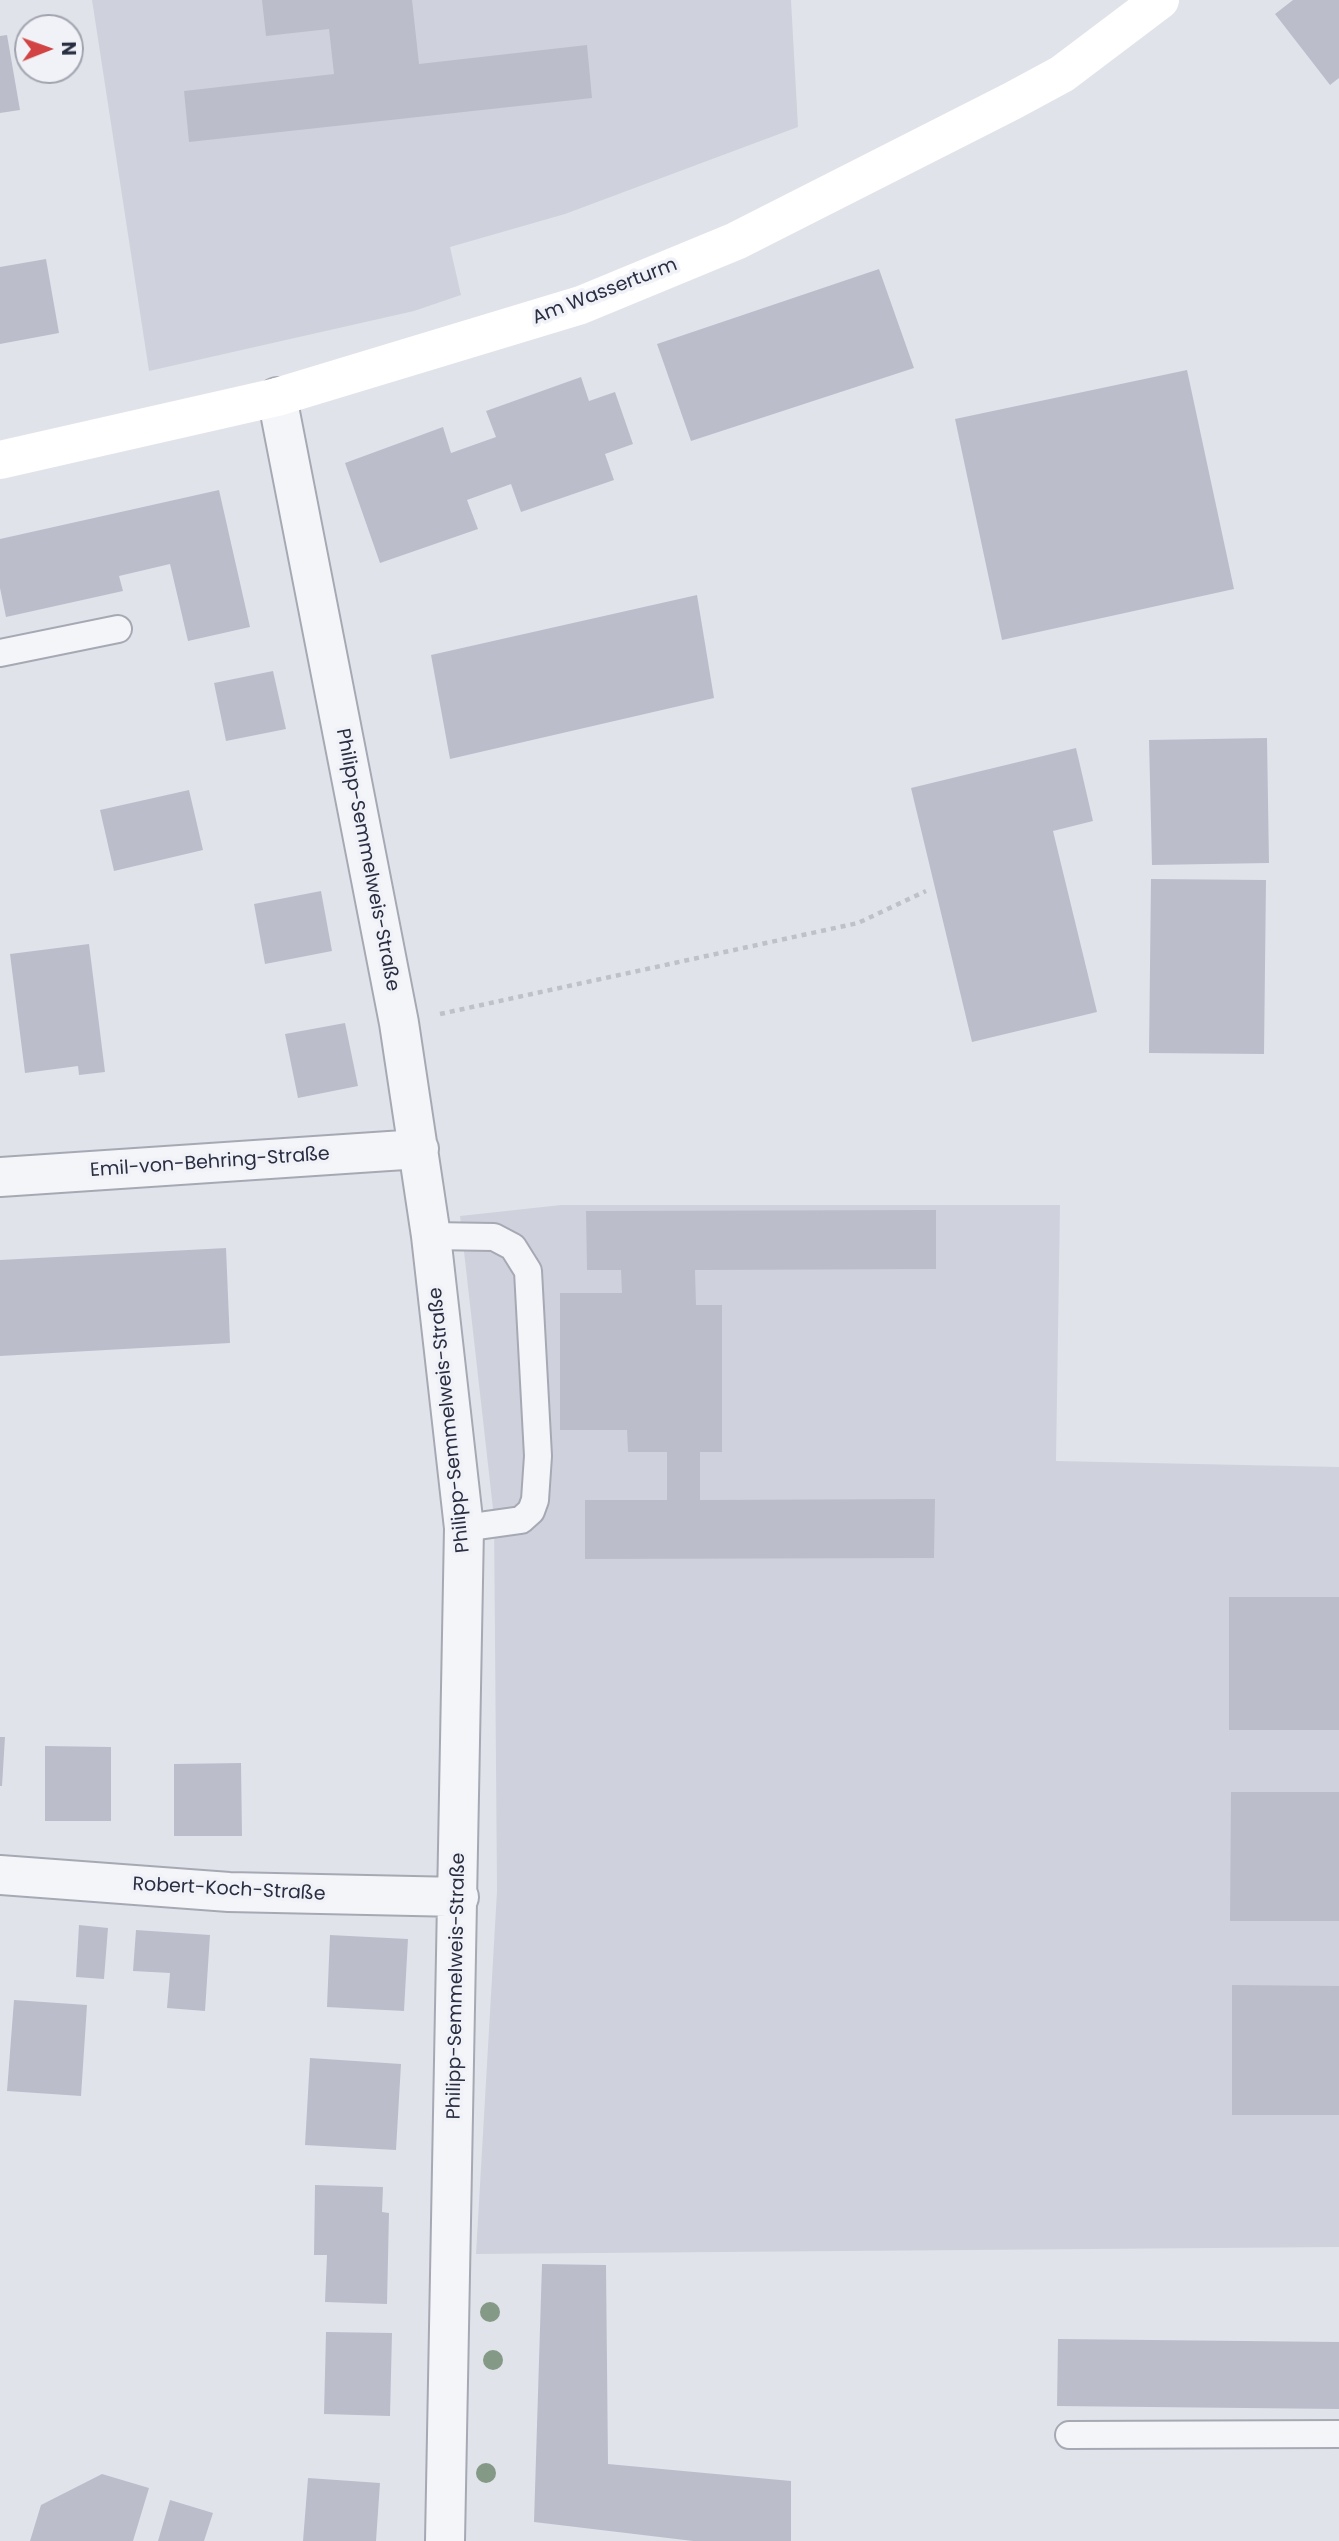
<!DOCTYPE html>
<html>
<head>
<meta charset="utf-8">
<style>
	body { margin:0 }
	#map { position:relative; width:1339px; height:2541px; overflow:hidden; background:#e1e3ea; font-family:Poppins,sans-serif }
	canvas { display:block }
	.north { position:absolute; left:14px; top:14px; width:70px; height:70px; box-sizing:border-box; background:#f1f2f7; border:2px solid #a1a4af; border-radius:50%; rotate:89deg; font-size:19px; font-weight:700; line-height:28px; text-align:center; color:#292e42 }
	.north::after { content:''; display:block; margin:auto; width:24px; height:32px; background:#d24343; clip-path:polygon(50% 0,100% 100%,50% 72%,0 100%) }
</style>
</head>
<body>
<div id="map">
<canvas width="1339" height="2541"></canvas>
<div class="north">N</div>
</div>
<script>
const ctx = document.querySelector('canvas').getContext('2d');
ctx.lineJoin = 'round';
function paint(path, color) { ctx.fillStyle = color; ctx.fill(path, 'evenodd'); }
const shape = rows => new Path2D(rows.map(r => 'M' + r).join(''));
function stroke(path, color, width, dash) { ctx.strokeStyle = color; ctx.lineWidth = width; ctx.lineCap = dash ? 'butt' : 'round'; ctx.setLineDash(dash || []); ctx.stroke(path); }
function drawText(font, color, halo, rows, align = 'center') {
  ctx.font = font + ' Poppins,sans-serif'; ctx.lineWidth = 7; ctx.setLineDash([]); ctx.textBaseline = 'middle'; ctx.strokeStyle = halo; ctx.fillStyle = color; for (const [text, x, y, turn = 0] of rows) {
    ctx.save(); ctx.translate(x, y); ctx.rotate((+turn || 0) * Math.PI / 180); ctx.textAlign = isNaN(turn) ? turn : align; if (halo) ctx.strokeText(text, 0, 0); ctx.fillText(text, 0, 0); ctx.restore();
  }
}
paint(shape([
	[92,0,791,0,798,127,565,214,450,247,461,295,414,311,149,371],
	[561,1205,1060,1205,1056,1461,1339,1467,1339,2247,476,2254,497,1891,494,1518,460,1216]
]), '#cfd2dc');
paint(shape([
	[262,0,412,0,419,64,587,45,592,98,189,142,184,91,334,74,329,29,266,36],
	[1293,0,1339,0,1339,78,1330,85,1275,14],
	[7,35,20,110,0,113,0,36],
	[46,259,59,333,0,344,0,267],
	[879,269,914,368,691,441,657,344],
	[1187,370,1234,589,1002,640,955,419],
	[581,377,589,401,615,392,633,444,605,454,614,480,521,512,511,484,467,500,478,529,380,563,345,463,443,427,451,453,496,437,486,411],
	[219,490,250,627,188,641,170,564,119,576,123,591,6,617,0,588,0,539],
	[697,595,714,698,450,759,431,655],
	[273,671,286,729,226,741,214,683],
	[1267,738,1269,863,1152,865,1149,740],
	[1076,748,1093,821,1053,831,1097,1012,972,1042,911,788],
	[189,790,203,850,114,871,100,810],
	[1151,879,1266,880,1264,1054,1149,1053],
	[321,891,332,951,265,964,254,904],
	[89,944,105,1072,79,1075,78,1066,25,1073,10,954],
	[345,1023,358,1086,298,1098,285,1034],
	[936,1210,936,1269,695,1270,696,1305,722,1305,722,1452,700,1452,700,1500,935,1499,934,1558,585,1559,585,1500,667,1500,667,1452,628,1452,627,1430,560,1430,560,1293,622,1293,621,1270,587,1270,586,1211],
	[226,1248,230,1343,0,1356,0,1260],
	[1229,1597,1339,1597,1339,1730,1229,1730],
	[0,1737,5,1737,2,1786,0,1786],
	[45,1746,111,1747,111,1821,45,1821],
	[241,1763,242,1836,174,1836,174,1764],
	[1231,1792,1339,1792,1339,1921,1230,1921],
	[79,1925,108,1928,104,1979,76,1977],
	[136,1930,210,1935,205,2011,167,2008,170,1973,133,1971],
	[330,1935,408,1939,404,2011,327,2007],
	[1232,1985,1339,1986,1339,2115,1232,2115],
	[14,2000,87,2005,81,2096,7,2091],
	[310,2058,401,2064,396,2150,305,2145],
	[315,2185,383,2187,382,2212,389,2213,387,2304,325,2302,327,2255,314,2255],
	[542,2264,606,2265,608,2464,791,2481,791,2541,693,2541,534,2522],
	[326,2332,392,2333,390,2416,324,2414],
	[1058,2339,1339,2342,1339,2409,1057,2406],
	[102,2474,149,2488,133,2541,30,2541,41,2505],
	[308,2478,380,2483,376,2541,303,2541],
	[170,2500,213,2513,204,2541,158,2541]
]), '#bbbeca');
const lane = shape([
	[0,653,118,629],
	[431,1236,494,1237,513,1247,528,1271,538,1456,535,1500,531,1511,521,1520,464,1528],
	[1069,2435,1339,2434]
]);
const street = shape([
	[277,397,399,1023,431,1236,464,1528,445,2541],
	[0,1177,419,1149],
	[0,1875,229,1892,459,1897]
]);
stroke(lane, '#a6a9b4', 30);
stroke(street, '#a6a9b4', 42);
stroke(shape([
	[440,1014,858,923,926,891]
]), '#bfc1c9', 4.5, [5, 5]);
stroke(lane, '#f4f5f8', 26);
stroke(street, '#f4f5f8', 38);
stroke(shape([
	[0,460,277,397,581,305,736,241,1012,101,1062,74,1160,0]
]), '#fff', 38);
ctx.fillStyle = '#849a86';
for (const [x, y] of [
	[490,2312],
	[493,2360],
	[486,2473]
]) { ctx.beginPath(); ctx.arc(x, y, 10, 0, 2 * Math.PI); ctx.fill(); }
drawText('19px', '#292e42', '#f1f2f7', [
	["Am Wasserturm",605,292,-21],
	["Philipp-Semmelweis-Straße",367,860,79],
	["Emil-von-Behring-Straße",210,1163,-4],
	["Philipp-Semmelweis-Straße",450,1420,-96],
	["Robert-Koch-Straße",229,1890,3],
	["Philipp-Semmelweis-Straße",457,1986,-89]
]);
</script>
</body>
</html>
